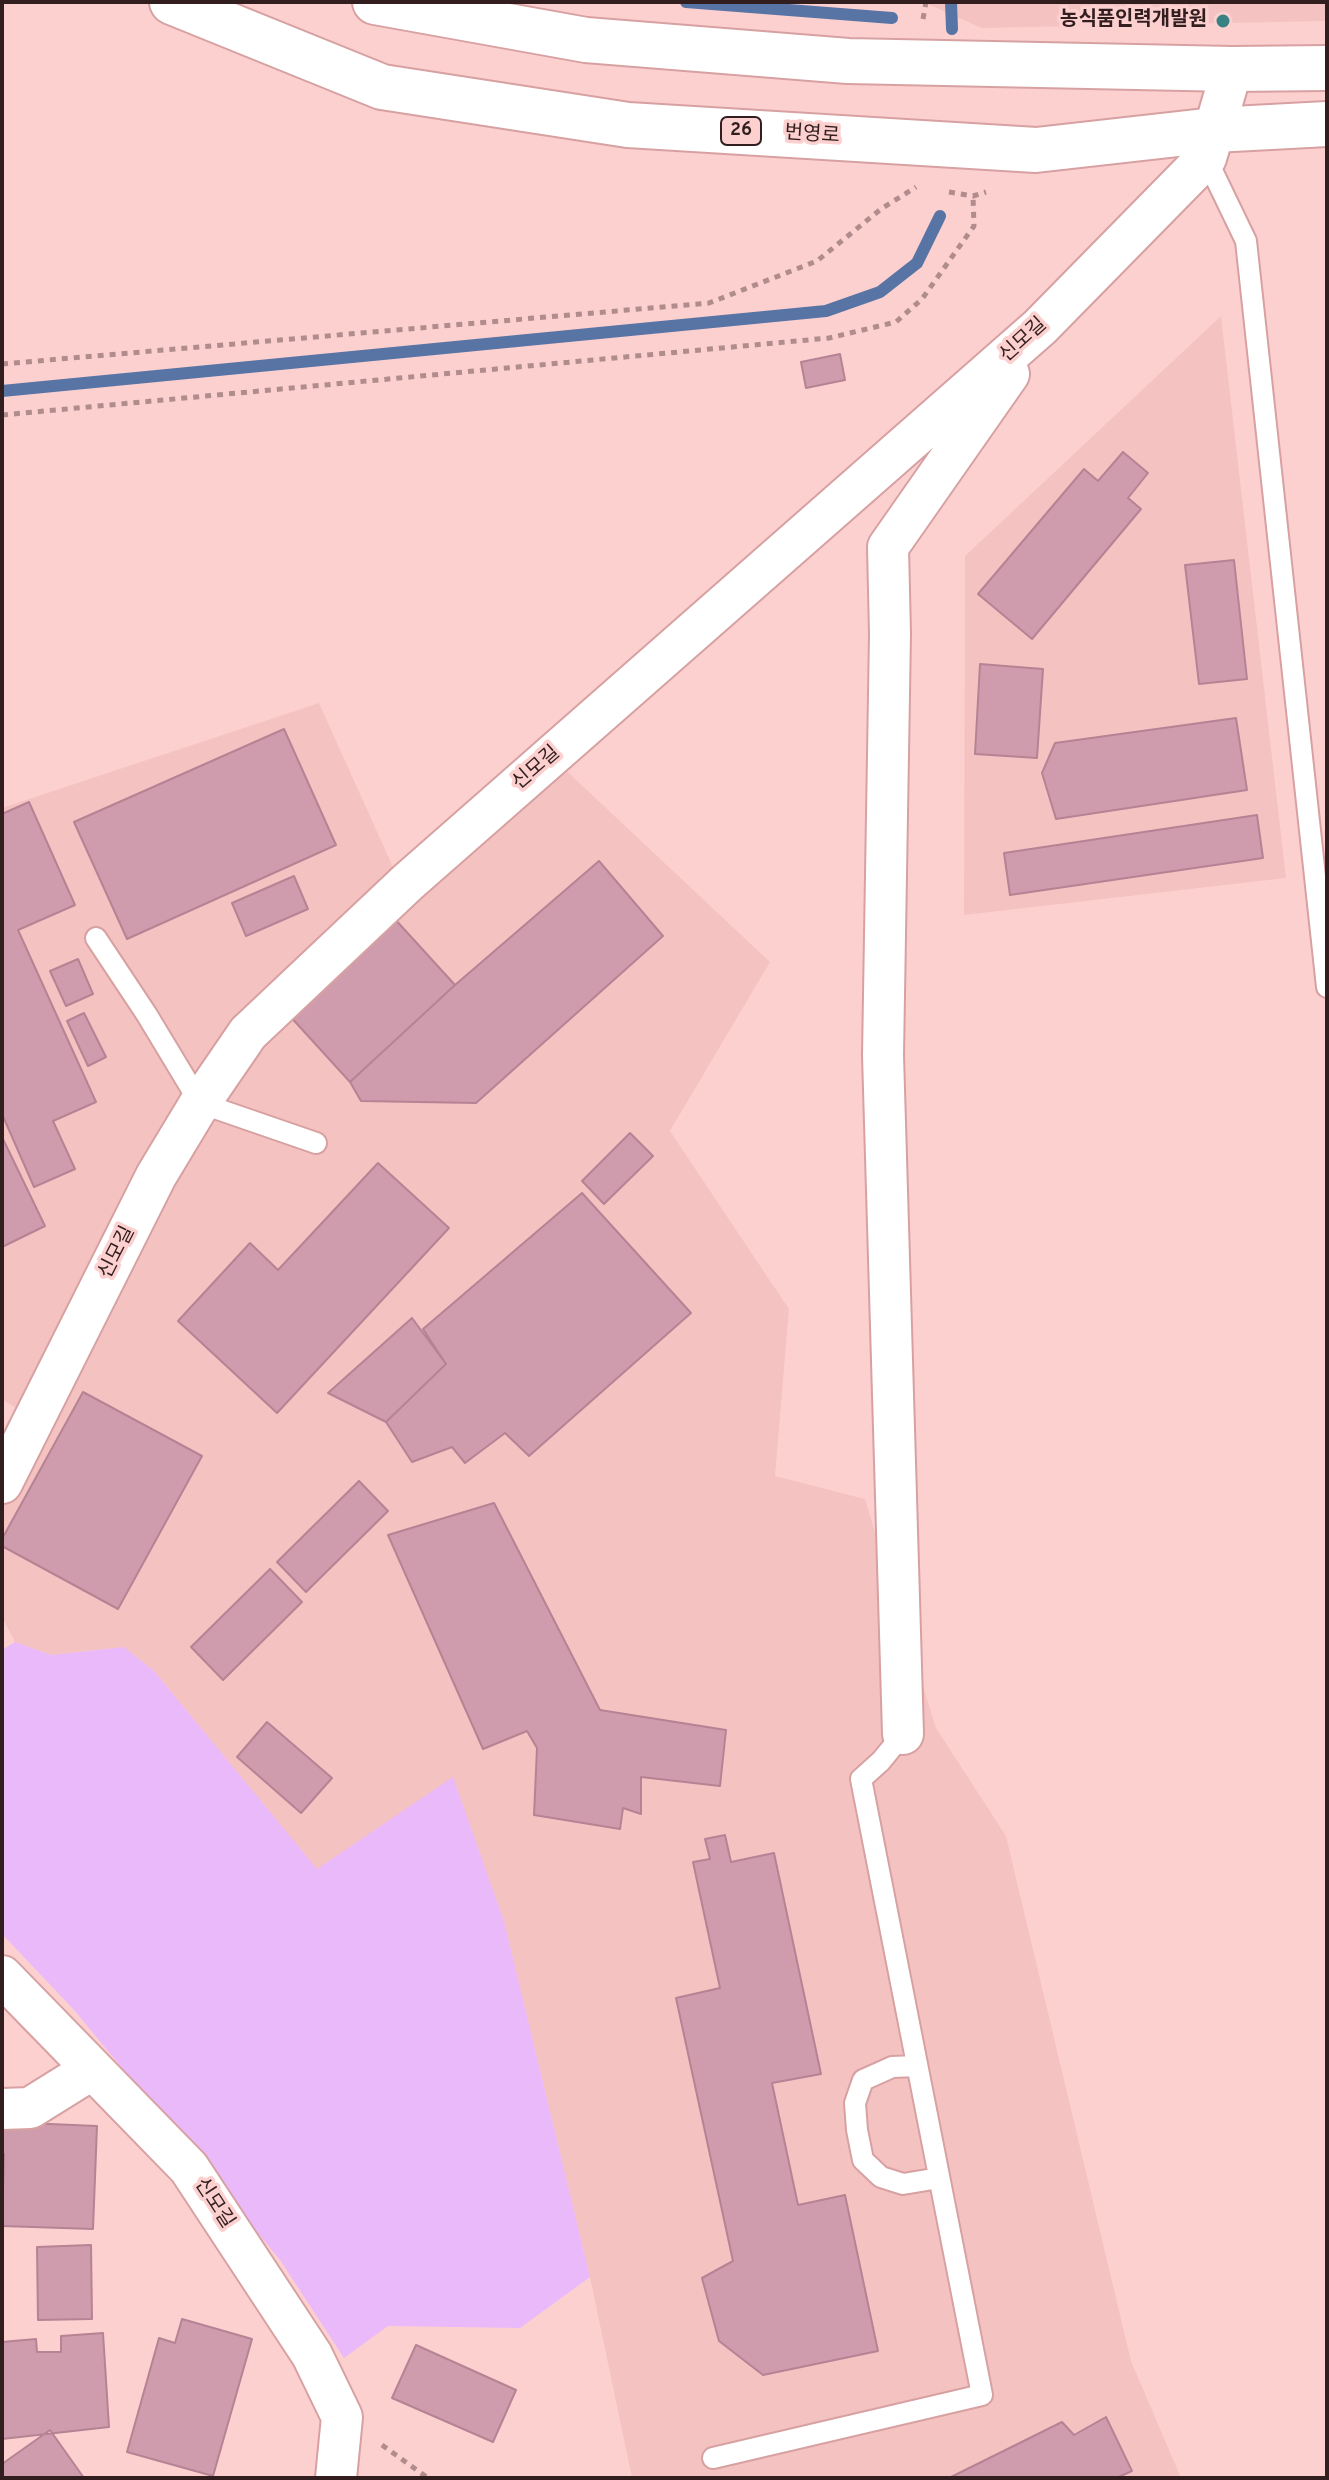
<!DOCTYPE html>
<html>
<head>
<meta charset="utf-8">
<style>
	body { margin:0 }
	#map { position:relative; width:1329px; height:2480px; overflow:hidden; background:#fdd0d0; font-family:Overpass,sans-serif }
	canvas { display:block }
	.frame { position:absolute; inset:0; border:4px solid #321e1e; pointer-events:none }
</style>
</head>
<body>
<div id="map">
<canvas width="1329" height="2480"></canvas>
<div class="frame"></div>
</div>
<script>
const ctx = document.querySelector('canvas').getContext('2d');
ctx.lineJoin = 'round';
function paint(path, color) { ctx.fillStyle = color; ctx.fill(path, 'evenodd'); }
const shape = rows => new Path2D(rows.map(r => 'M' + r).join(''));
function stroke(path, color, width, dash) { ctx.strokeStyle = color; ctx.lineWidth = width; ctx.lineCap = dash ? 'butt' : 'round'; ctx.setLineDash(dash || []); ctx.stroke(path); }
function drawText(font, color, halo, rows, align = 'center') {
  ctx.font = font + ' Overpass,"Noto Sans KR",sans-serif'; ctx.lineWidth = 7; ctx.setLineDash([]); ctx.textBaseline = 'middle'; ctx.strokeStyle = halo; ctx.fillStyle = color; for (const [text, x, y, turn = 0] of rows) {
    ctx.save(); ctx.translate(x, y); ctx.rotate((+turn || 0) * Math.PI / 180); ctx.textAlign = isNaN(turn) ? turn : align; if (halo) ctx.strokeText(text, 0, 0); ctx.fillText(text, 0, 0); ctx.restore();
  }
}
paint(shape([
	[923,2,1327,2,1327,21,982,28],
	[1221,316,1286,878,964,915,965,556],
	[319,703,397,876,540,746,770,962,670,1131,789,1309,775,1476,865,1499,936,1728,1006,1836,1131,2361,1181,2478,632,2478,590,2277,504,1921,453,1778,317,1870,154,1671,124,1647,51,1655,15,1642,2,1617,2,1435,20,1411,2,1399,2,808]
]), '#f5c2c2');
paint(shape([
	[15,1642,51,1655,124,1647,154,1671,317,1869,453,1777,504,1921,590,2277,520,2328,388,2326,344,2358,280,2260,75,2011,2,1934,2,1650]
]), '#eab9fa');
stroke(shape([
	[686,2,892,18],
	[951,2,952,29],
	[2,391,826,311,880,292,917,263,940,216]
]), '#5874a5', 12);
const building = shape([
	[840,354,845,380,806,388,801,362,840,354],
	[1123,452,1148,473,1128,498,1141,509,1032,639,978,594,1084,469,1098,481,1123,452],
	[1234,560,1247,679,1199,684,1185,565,1234,560],
	[980,664,1043,669,1037,758,975,754,980,664],
	[1236,718,1247,790,1056,819,1042,773,1055,743,1236,718],
	[284,729,336,845,127,939,74,822,284,729],
	[29,802,75,905,18,930,96,1102,53,1121,75,1169,34,1187,2,1114,2,814,29,802],
	[1257,815,1263,858,1010,895,1004,853,1257,815],
	[599,861,663,936,476,1103,361,1101,350,1082,455,985,599,861],
	[294,876,308,909,246,936,232,903,294,876],
	[393,917,455,985,350,1082,288,1014,393,917],
	[78,959,93,994,66,1006,50,971,78,959],
	[84,1013,106,1057,88,1066,67,1021,84,1013],
	[630,1133,653,1156,604,1204,582,1181,630,1133],
	[2,1137,45,1226,2,1247,2,1137],
	[378,1163,449,1228,277,1413,178,1321,250,1243,278,1270,378,1163],
	[582,1193,691,1313,529,1456,505,1433,465,1463,452,1447,412,1462,386,1422,446,1364,423,1329,582,1193],
	[412,1318,446,1364,386,1422,328,1393,412,1318],
	[83,1392,202,1456,118,1609,2,1546,2,1539,83,1392],
	[359,1481,388,1511,306,1592,277,1562,359,1481],
	[494,1503,600,1710,726,1730,720,1786,641,1777,641,1814,623,1808,620,1829,534,1815,537,1748,527,1731,483,1749,388,1535,494,1503],
	[270,1569,302,1602,223,1680,191,1647,270,1569],
	[267,1722,332,1778,301,1813,237,1757,267,1722],
	[725,1835,731,1862,774,1853,821,2074,772,2083,798,2205,845,2195,878,2351,763,2375,719,2341,702,2278,733,2261,676,1998,720,1988,693,1862,710,1859,705,1839,725,1835],
	[2,2122,97,2126,93,2229,2,2226,4,2154,2,2154,2,2122],
	[91,2245,92,2319,38,2320,37,2247,91,2245],
	[182,2319,252,2339,213,2476,127,2452,159,2338,175,2343,182,2319],
	[103,2333,109,2427,2,2439,2,2342,36,2339,37,2352,61,2352,61,2336,103,2333],
	[416,2345,516,2390,493,2442,392,2398,416,2345],
	[1106,2417,1132,2471,1116,2478,949,2478,1062,2422,1074,2435,1106,2417],
	[50,2430,84,2478,2,2478,2,2464,50,2430]
]);
paint(building, '#cf9cad');
stroke(building, '#b58394', 2);
const lane = shape([
	[1206,158,1246,241,1327,987],
	[96,938,147,1015,200,1103,316,1143],
	[917,2066,892,2067,863,2080,855,2103,857,2130,863,2160,881,2177,903,2184,939,2178],
	[713,2458,982,2395,861,1779,881,1761,903,1734]
]);
const street = shape([
	[2,1483,156,1176,200,1103,248,1033,408,882,1040,327,1206,158,1232,69],
	[903,1734,883,1055,890,634,888,547,1009,374],
	[2,1976,189,2168,312,2355,342,2417,336,2478],
	[2,2109,30,2108,91,2070]
]);
const primary = shape([
	[172,2,382,87,628,125,1036,150,1214,130,1327,124],
	[375,2,586,40,848,61,1232,69,1327,68]
]);
stroke(lane, '#d7a1a2', 24);
stroke(street, '#d7a1a2', 44);
stroke(primary, '#d7a1a2', 48);
stroke(shape([
	[923,19,926,2],
	[949,192,973,196,986,192],
	[2,364,709,303,817,261,881,209,916,187],
	[2,415,829,338,896,322,922,299,974,226,973,196],
	[382,2445,428,2478]
]), '#b08c8c', 5, [6, 6]);
stroke(lane, '#fff', 20);
stroke(street, '#fff', 40);
stroke(primary, '#fff', 44);
for (const [x, y, r, color] of [
	[1223,21,8,"#398183"]
]) { const dot = new Path2D(); dot.arc(x, y, r, 0, 2 * Math.PI); ctx.fillStyle = color; ctx.fill(dot); stroke(dot, '#fdd0d0', 3); }
for (const [x, y, w] of [
	[741,131,40]
]) { const box = new Path2D(); box.roundRect(x - w / 2, y - 14, w, 28, 6); ctx.fillStyle = '#fdd0d0'; ctx.fill(box); stroke(box, '#321e1e', 2); }
drawText('bold 18px', '#321e1e', null, [
	["26",741,131]
]);
drawText('bold 20px', '#321e1e', '#fdd0d0', [
	["농식품인력개발원",1207,21]
], 'right');
drawText('20px', '#321e1e', '#fdd0d0', [
	["번영로",812,136,4],
	["신모길",1024,341,-42],
	["신모길",537,769,-41],
	["신모길",118,1253,-63],
	["신모길",213,2204,57]
]);
</script>
</body>
</html>
